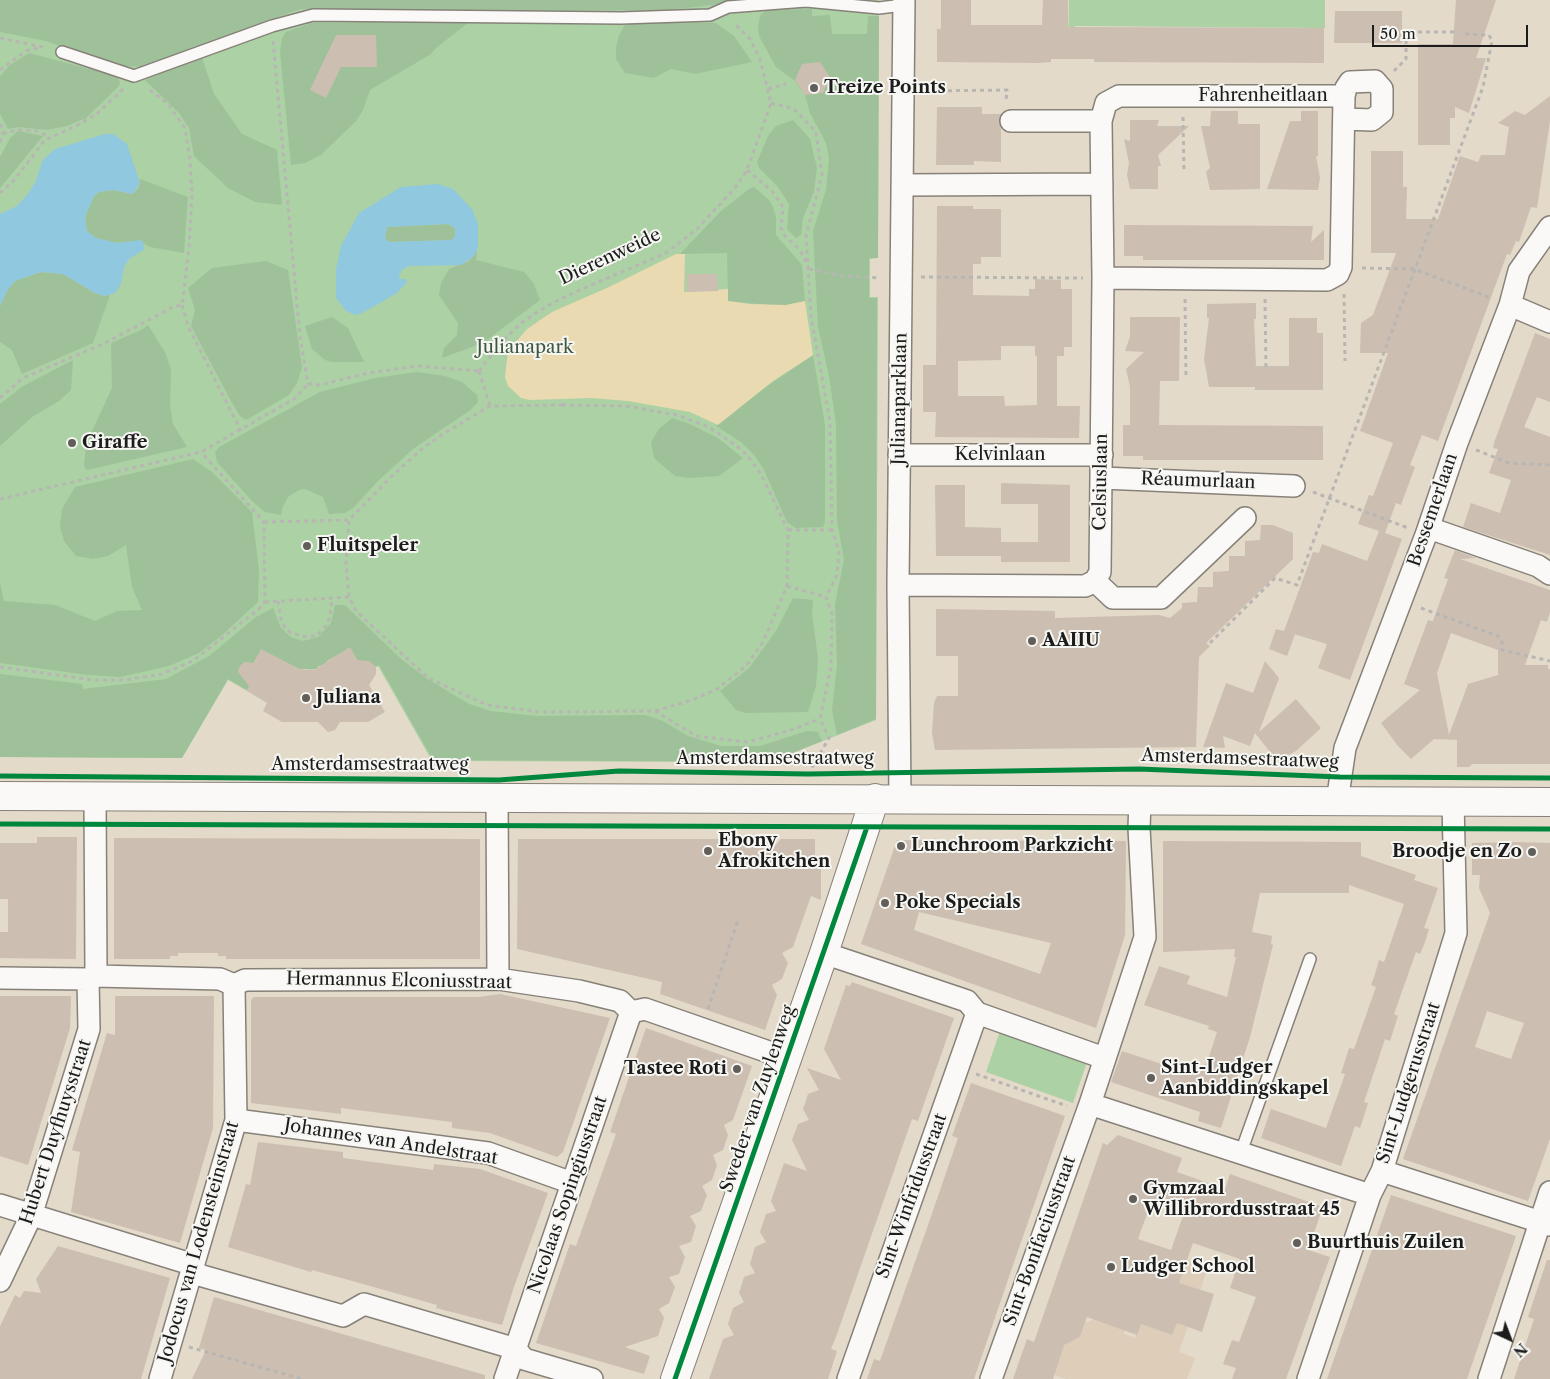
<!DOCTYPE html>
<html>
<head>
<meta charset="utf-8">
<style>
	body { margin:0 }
	#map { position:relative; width:1550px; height:1379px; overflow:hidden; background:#e4dac9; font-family:"Libre Caslon Text",serif }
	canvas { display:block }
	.north { position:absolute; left:1485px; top:1314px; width:50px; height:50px; -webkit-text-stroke:4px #f6f6f2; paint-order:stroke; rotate:137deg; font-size:14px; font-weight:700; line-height:20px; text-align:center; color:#1c1c1c }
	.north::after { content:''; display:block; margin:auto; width:18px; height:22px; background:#1c1c1c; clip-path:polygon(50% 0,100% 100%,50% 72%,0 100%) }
	.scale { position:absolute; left:1372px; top:25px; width:156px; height:22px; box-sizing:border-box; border:2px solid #1c1c1c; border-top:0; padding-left:6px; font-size:15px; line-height:18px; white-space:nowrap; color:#1c1c1c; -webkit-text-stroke:4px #f6f6f2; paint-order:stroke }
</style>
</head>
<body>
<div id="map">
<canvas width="1550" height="1379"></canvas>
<div class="north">N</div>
<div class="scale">50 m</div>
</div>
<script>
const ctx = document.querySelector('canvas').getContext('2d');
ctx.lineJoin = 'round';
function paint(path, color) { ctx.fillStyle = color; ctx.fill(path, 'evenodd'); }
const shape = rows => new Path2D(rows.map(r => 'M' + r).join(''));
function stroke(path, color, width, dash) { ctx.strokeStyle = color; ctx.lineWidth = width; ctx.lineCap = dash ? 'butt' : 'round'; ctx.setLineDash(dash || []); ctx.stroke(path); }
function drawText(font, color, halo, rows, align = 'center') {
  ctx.font = font + ' "Libre Caslon Text",serif'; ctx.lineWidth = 4; ctx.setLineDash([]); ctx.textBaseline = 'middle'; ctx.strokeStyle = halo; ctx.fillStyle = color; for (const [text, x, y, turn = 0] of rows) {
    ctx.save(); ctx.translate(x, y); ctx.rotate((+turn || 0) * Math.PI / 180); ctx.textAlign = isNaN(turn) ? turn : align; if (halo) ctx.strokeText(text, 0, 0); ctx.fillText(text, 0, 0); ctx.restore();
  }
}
paint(shape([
	[1187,1260,1202,1265,1201,1269,1207,1270,1179,1352,1195,1358,1187,1379,1066,1379,1054,1375,1045,1331,1074,1340,1080,1337,1085,1323,1094,1319,1125,1330,1124,1334,1135,1338,1143,1317,1147,1326,1172,1335,1177,1320,1176,1292]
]), '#decdb8');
paint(shape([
	[0,0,879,0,878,258,870,259,870,297,878,297,876,720,783,757,781,762,432,761,378,666,376,667,369,661,359,663,350,648,327,661,326,664,319,666,316,669,310,670,261,649,253,664,245,662,240,666,238,672,255,676,247,691,228,680,182,758,0,757],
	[1069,0,1325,0,1325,28,1075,26,1074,59,1068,59],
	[1000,1031,1087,1062,1073,1103,986,1072]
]), '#acd1a4');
paint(shape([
	[0,0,756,0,669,10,369,11,301,9,271,19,235,36,150,67,116,66,46,41,0,32],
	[812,9,812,16,830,15,832,34,867,34,868,16,879,16,878,258,869,258,869,298,877,298,876,719,837,735,832,710,837,665,835,604,844,560,837,521,836,424,829,376,818,327,813,231,826,190,829,158,826,143,810,113,805,95,795,81,776,67,759,36,758,27,760,16,766,10],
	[469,22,436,48,431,54,370,90,363,110,356,121,321,155,305,163,291,165,280,52,282,38,286,32,311,23],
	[636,22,716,23,734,36,752,62,695,74,671,69,654,78,625,73,616,59,616,47,619,35,625,25],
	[29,53,116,76,120,82,119,86,86,118,67,126,46,130,19,127,8,129,0,114,0,76,10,65],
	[202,57,214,94,242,134,277,150,282,205,255,202,228,188,194,156,189,128,179,113,145,80],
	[793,120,810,139,817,168,814,192,803,218,801,235,796,238,787,229,789,204,778,187,759,168,757,162,768,136,776,126],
	[18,131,43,136,0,188,0,157,10,138],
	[140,179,188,197,184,253,150,247,139,241,117,243,96,238,87,231,85,217,94,196,99,192,113,190,133,194,139,187],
	[754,187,769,200,773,207,776,217,776,235,802,265,805,301,786,305,768,305,728,301,727,253,680,254,720,212,749,189],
	[448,224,455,228,456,237,451,240,389,242,385,238,387,227],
	[477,251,476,260,524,272,534,284,540,300,483,343,442,358,444,348,457,335,458,323,439,295,441,283,449,269,469,261],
	[266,261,288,270,302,367,297,383,289,395,246,420,240,416,231,401,191,326,195,310,188,288,212,268],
	[41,272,63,274,95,293,105,296,110,295,93,343,22,374,12,350,0,342,0,306,8,289,15,281],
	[332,317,348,328,364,362,331,362,325,360,312,349,305,326],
	[148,325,166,354,171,370,170,406,173,424,187,447,87,470,84,467,86,444,112,388,111,343,143,329],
	[813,355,825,425,825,522,823,527,796,528,787,522,763,468,754,455,741,442,716,426,744,402],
	[73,360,71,390,59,401,32,417,0,446,0,404,23,386],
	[417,372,445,376,462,382,477,395,478,402,469,411,413,449,378,481,353,508,345,513,329,514,323,497,305,489,299,490,288,497,282,508,281,515,265,512,252,501,217,462,215,452,219,447,320,392,375,378],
	[672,418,690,424,718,438,743,458,719,476,689,478,675,476,654,458,651,442,659,429],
	[193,459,212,472,252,512,259,571,258,602,221,636,199,653,169,666,138,673,120,677,88,675,0,663,0,583,4,601,55,605,95,621,117,611,142,610,132,587,126,545,108,556,93,559,76,556,64,541,60,526,62,509,75,487],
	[793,598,813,600,812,613,818,659,816,686,808,712,745,713,736,710,720,691,749,668,776,631],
	[335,605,345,605,400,658,426,678,469,704,491,711,536,716,645,715,663,721,688,736,721,746,760,746,807,731,818,732,822,741,782,757,780,762,433,760,379,665,376,667,367,661,359,663,350,648,327,661,326,664,319,666,316,669,299,669,261,650,253,664,245,662,240,666,238,672,255,676,247,690,228,679,182,758,0,757,0,674,82,684,83,689,166,679,209,656,256,617,273,608,281,628,291,637,303,641,318,637,331,623]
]), '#9fc19a');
paint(shape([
	[676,254,685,254,684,292,728,289,728,301,750,304,786,305,805,301,813,355,773,381,718,425,690,412,628,401,591,398,530,400,521,398,508,386,505,377,508,351,527,329,552,312,609,287]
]), '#eadab1');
paint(shape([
	[105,134,113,134,127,144,140,183,133,194,113,190,99,192,94,196,85,217,87,231,96,238,117,243,142,240,145,249,129,259,124,267,121,284,115,293,105,296,95,293,63,274,41,272,15,281,8,289,0,306,0,214,17,206,27,195,35,183,43,160,55,149],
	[438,184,453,189,472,209,478,224,478,248,474,256,461,265,409,266,402,270,399,276,400,279,405,279,407,282,397,293,364,312,356,315,346,311,336,298,336,270,341,246,359,213,401,187],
	[448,224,455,228,455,237,451,240,389,242,385,238,387,227]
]), '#90c9df');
paint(shape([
	[941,0,971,0,971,25,1042,25,1043,0,1068,0,1068,27,1324,28,1324,63,1094,62,1094,59,1051,59,1051,62,1038,63,937,62,937,29,941,29],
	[1456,0,1496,0,1476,58,1486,58,1469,113,1455,107,1455,118,1450,118,1450,145,1418,145,1418,44,1453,44],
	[1335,11,1402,11,1402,43,1334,43],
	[336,35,376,35,377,67,341,67,326,98,310,90],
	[820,62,830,77,823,93,805,95,795,80,802,64],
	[1550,96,1550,121,1537,208,1531,207,1519,242,1516,241,1510,255,1507,254,1438,441,1422,435,1410,465,1415,467,1401,505,1396,503,1385,533,1402,539,1350,680,1318,668,1327,644,1284,631,1313,552,1319,553,1322,544,1367,561,1379,531,1358,524,1369,495,1373,496,1393,443,1360,431,1388,353,1360,353,1361,323,1373,315,1396,253,1371,253,1371,151,1403,151,1403,187,1407,187,1406,219,1438,219,1460,156,1478,162,1481,155,1505,155,1509,127,1498,123,1515,111,1525,115],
	[937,107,982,107,982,114,1001,114,999,121,1001,129,1001,162,974,161,974,165,936,165],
	[1211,111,1238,111,1238,124,1260,124,1260,189,1210,190,1206,172,1210,168,1201,126,1210,126],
	[1301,111,1318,111,1318,156,1316,156,1320,178,1318,190,1267,189,1290,121,1301,121],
	[1130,120,1159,120,1157,126,1189,126,1158,155,1161,166,1158,166,1158,189,1130,189,1127,175,1129,163,1124,139,1130,141],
	[937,206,973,206,973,209,1001,209,1001,257,981,257,981,264,973,264,973,295,1029,296,1029,289,1035,289,1035,279,1061,280,1061,289,1072,289,1072,347,1064,347,1064,356,1057,356,1057,406,1080,406,1079,438,935,437,936,412,923,412,923,365,936,365],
	[1001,346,1035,346,1035,356,1037,356,1037,405,1005,406,1004,396,958,396,958,361,1001,360],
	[1124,225,1313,226,1311,242,1324,230,1324,260,1143,260,1143,256,1124,256],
	[687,274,717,274,718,291,687,292],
	[1256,303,1256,319,1254,319,1256,366,1289,366,1289,318,1317,318,1317,333,1323,333,1323,390,1255,390,1255,387,1209,387,1204,359,1209,318,1207,318,1207,304],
	[1130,317,1180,317,1179,381,1160,381,1159,425,1323,426,1323,460,1143,460,1143,456,1123,456,1123,425,1130,425,1130,387,1126,369,1144,352,1125,351,1130,337],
	[1535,333,1550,339,1550,402,1537,397,1524,427,1550,437,1550,555,1463,527,1471,503,1500,513,1511,480,1489,473,1498,449,1493,448,1495,440],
	[1001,483,1070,485,1070,562,1001,562,1001,556,936,556,935,485,965,485,965,527,1001,528,1001,542,1038,542,1038,504,1001,504],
	[1261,525,1273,525,1293,533,1293,559,1206,643,1210,646,1199,657,1196,747,935,750,932,733,934,703,937,696,958,696,958,656,936,656,936,609,1055,611,1055,618,1159,615,1170,618,1182,608,1182,603,1197,602,1198,587,1213,587,1213,572,1229,571,1229,556,1245,556,1245,541,1260,540],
	[1455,550,1476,558,1460,559,1550,590,1550,612,1547,622,1541,620,1525,665,1548,665,1548,669,1550,669,1550,764,1472,764,1469,767,1457,767,1457,740,1434,739,1411,759,1398,746,1381,723,1420,690,1404,684,1428,620,1433,621,1448,579,1444,578],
	[1451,633,1498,650,1498,675,1468,684,1449,735,1437,673],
	[1276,629,1295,634,1287,656,1269,649],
	[350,647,357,660,369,661,376,667,376,674,369,685,385,712,368,722,340,722,335,730,328,732,318,722,282,722,263,711,267,703,247,691,249,686,238,672,240,666,245,662,254,663,261,649,299,669,314,670],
	[1265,661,1279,678,1259,732,1296,699,1321,728,1296,751,1277,761,1255,733,1250,746,1223,736,1225,748,1203,747,1226,683,1253,693],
	[37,837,77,837,76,959,0,958,0,932,8,932,8,899,0,899,0,843,37,843],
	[114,838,480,839,480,959,226,959,226,956,218,956,218,953,178,953,178,956,170,956,170,959,114,959],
	[518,839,751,839,751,842,765,839,773,848,781,839,815,839,815,865,821,859,821,900,811,896,793,947,782,953,788,963,782,979,772,985,777,995,765,1030,660,994,662,982,517,949],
	[897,840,1126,841,1125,935,1096,1028,861,944],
	[919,912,1051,943,1040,974,914,930],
	[1163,841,1361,842,1361,856,1416,875,1414,880,1438,888,1424,928,1429,929,1425,942,1420,954,1416,952,1394,1014,1398,1016,1390,1041,1385,1039,1364,1102,1368,1103,1364,1116,1360,1128,1355,1126,1341,1166,1261,1138,1271,1109,1326,1128,1345,1074,1341,1073,1345,1061,1349,1048,1354,1049,1376,987,1371,985,1375,974,1379,960,1384,962,1404,904,1349,885,1349,893,1260,893,1252,932,1272,936,1271,944,1273,945,1250,1037,1221,1128,1198,1121,1200,1112,1111,1082,1122,1051,1189,1073,1207,1063,1217,1032,1208,1029,1209,1026,1144,1005,1159,966,1190,976,1187,984,1227,997,1236,957,1234,957,1235,949,1163,952],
	[1516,842,1550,843,1550,1139,1528,1201,1403,1159,1490,913,1479,888,1480,875,1472,875,1472,843],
	[1487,1011,1524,1023,1511,1059,1475,1047],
	[852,982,954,1018,918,1121,912,1119,836,1337,831,1349,837,1351,828,1379,709,1379,723,1339,734,1335,728,1324,733,1308,744,1302,739,1293,744,1277,755,1273,750,1264,755,1247,766,1242,760,1232,766,1214,776,1211,771,1201,784,1163,807,1171,792,1140,798,1124,809,1120,803,1109,808,1094,819,1090,807,1068,841,1080,824,1049,846,985,850,986],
	[500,994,610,1018,563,1152,557,1157,490,1133,452,1128,452,1122,341,1108,341,1114,251,1103,251,1000,254,997,479,997],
	[0,996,71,996,70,1028,28,1165,0,1156],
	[115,996,214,996,213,1128,180,1243,71,1212,80,1152,72,1150,107,1033,115,1035],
	[646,1028,752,1066,733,1120,724,1125,728,1135,723,1150,713,1155,717,1165,712,1180,702,1186,707,1195,701,1211,690,1216,696,1226,691,1242,679,1246,685,1257,679,1274,669,1277,675,1287,669,1303,659,1309,664,1318,658,1336,625,1347,650,1356,644,1374,536,1343,570,1244,576,1246,616,1134,610,1132],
	[971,1083,1065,1116,1012,1268,974,1379,867,1379,874,1359,880,1361,927,1228,958,1138,952,1136],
	[1118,1135,1182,1158,1177,1172,1225,1189,1230,1174,1323,1207,1308,1250,1330,1257,1286,1379,1232,1379,1236,1368,1223,1364,1232,1340,1239,1342,1256,1297,1230,1288,1240,1259,1193,1243,1179,1283,1214,1294,1202,1332,1177,1323,1172,1335,1141,1324,1137,1335,1087,1317,1080,1337,1064,1345,1053,1379,1013,1379,1027,1339,1034,1342,1103,1143,1107,1145],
	[1158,1204,1184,1213,1171,1250,1138,1239,1147,1214],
	[258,1142,343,1152,343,1158,433,1170,434,1164,480,1169,548,1193,514,1287,502,1325,436,1308,437,1305,356,1282,312,1270,311,1272,228,1247,246,1184,250,1185],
	[1391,1195,1516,1236,1467,1379,1327,1379],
	[58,1246,170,1278,141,1379,0,1379,0,1326,15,1295,20,1298,24,1291,41,1293,36,1279],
	[1547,1260,1550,1260,1550,1379,1514,1379,1534,1319,1528,1317],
	[214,1297,485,1375,485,1379,192,1379,206,1350,199,1348]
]), '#ccbeb1');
const lane = shape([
	[62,52,134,76,272,26,313,15,621,18,710,15,728,7,806,1,879,8,903,5],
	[1241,1152,1310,959]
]);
const street = shape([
	[1101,121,1106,103,1119,96,1344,96],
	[902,185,1102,184],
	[1103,278,1327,280,1338,274,1341,267,1344,96,1346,88,1350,82,1375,81,1382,89,1382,112,1372,120,1344,119],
	[1510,305,1550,322],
	[899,455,1102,455],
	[1102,478,1294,486],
	[1429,528,1538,566,1550,574],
	[1095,581,1113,598,1161,598,1245,518],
	[898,585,1085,586,1095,581,1100,572,1103,278,1101,121,1011,121],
	[497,796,498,979],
	[95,797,96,976],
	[900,799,898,585,904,0],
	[1140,802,1139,828,1145,937,1090,1104,1370,1195],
	[1337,802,1345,748,1426,535,1457,443,1510,305,1519,271,1550,227],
	[824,953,967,1001,977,1013,1104,1058],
	[0,978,88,979,96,976,220,979,234,985,245,980,498,979,579,991,620,1001,631,1012,645,1009,786,1058],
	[236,1120,488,1153,572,1183],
	[1382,1171,1550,1225],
	[0,1205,194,1265],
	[192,1273,343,1316,364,1304,516,1349,524,1359,592,1379],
	[0,1281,31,1216,89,1029,88,979],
	[160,1379,236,1120,234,985],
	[505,1379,631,1012],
	[848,1379,977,1013],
	[991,1379,1090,1104],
	[1308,1379,1370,1195,1382,1171,1456,933,1453,801],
	[1489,1379,1550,1192]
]);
const secondary = shape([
	[0,796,1550,802],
	[675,1379,824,953,875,798]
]);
stroke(lane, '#868179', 14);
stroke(street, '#868179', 24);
stroke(secondary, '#868179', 30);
stroke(shape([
	[0,38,47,48],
	[273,41,300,337,308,384],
	[0,70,26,51,41,47],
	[1394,71,1406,59,1406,32,1456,32],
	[768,89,786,84],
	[924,91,1007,90,1006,101],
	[771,103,794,109,816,132,822,175,806,236,811,316,830,422,832,530,839,551,837,575,826,597,832,614,831,667,820,719,829,738,811,769],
	[1183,117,1184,173],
	[0,124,4,130,0,143],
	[3,134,16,130,25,130,36,131,50,137],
	[747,170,772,191,783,207,781,228,785,236,800,250,808,266],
	[0,193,15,179,45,140,78,125,98,113,124,88],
	[1362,268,1414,269,1491,298],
	[809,269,844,276,880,278],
	[921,277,1083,278],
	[1344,294,1345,361],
	[1185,299,1186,379],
	[1265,299,1266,370],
	[182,305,188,326,241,431],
	[479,371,499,345,521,323,545,307,573,293,666,253,697,229,735,188,747,170,771,103,760,59,750,39,734,23],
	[479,371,490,406],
	[308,384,320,385,368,373,418,366,479,371],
	[0,398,23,378,105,343,173,307,182,305,189,249,192,195,190,160,185,128,167,103,147,88],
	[562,405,626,406,677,415,709,427,734,444,747,455,761,474,788,530,787,586,763,642,746,666,717,689,692,700,655,711,540,712,487,705,428,678,356,611,349,597,346,563,349,520,393,475,423,448,446,432,490,406,562,405],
	[1476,450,1509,463,1550,465],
	[1313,492,1408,528],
	[0,499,201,452,294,399,308,384],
	[264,522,349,520],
	[788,530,832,530],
	[787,586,826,597],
	[278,601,281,620,284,626,291,633,307,637,317,635,326,626,330,617,332,598],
	[265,602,349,597],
	[1421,608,1498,636,1502,640,1502,650,1550,661],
	[1210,643,1275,578,1297,585,1483,87,1492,41,1489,35,1462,34],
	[0,667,93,680,125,680,162,674,193,661,260,608,265,602,264,522,201,452],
	[655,711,696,736,747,742,788,731,820,719],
	[708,1009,738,920],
	[976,1074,1067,1106],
	[189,1347,302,1379]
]), '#b8b6b3', 3, [4, 4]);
stroke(lane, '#fbf9f7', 11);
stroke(street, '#fbf9f7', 21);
stroke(secondary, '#fbf9f7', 28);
stroke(shape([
	[0,776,499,780,619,771,808,774,1139,769,1340,777,1550,778],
	[0,824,1550,829],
	[675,1379,867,827]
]), '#00873e', 5);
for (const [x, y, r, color] of [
	[814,88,5,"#625e59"],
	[72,443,5,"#625e59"],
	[307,546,5,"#625e59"],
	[1032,641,5,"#625e59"],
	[306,698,5,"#625e59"],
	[901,846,5,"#625e59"],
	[708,851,5,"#625e59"],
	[1532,852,5,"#625e59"],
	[885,903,5,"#625e59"],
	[737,1069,5,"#625e59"],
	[1151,1078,5,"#625e59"],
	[1133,1199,5,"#625e59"],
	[1297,1243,5,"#625e59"],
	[1111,1267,5,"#625e59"]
]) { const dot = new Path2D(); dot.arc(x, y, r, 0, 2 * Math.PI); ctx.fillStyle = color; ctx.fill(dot); stroke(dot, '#f6f6f2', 2); }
drawText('bold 18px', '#1c1c1c', '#f6f6f2', [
	["Treize Points",824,88],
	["Giraffe",82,443],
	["Fluitspeler",317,546],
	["AAIIU",1042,641],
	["Juliana",316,698],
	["Ebony",718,841],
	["Afrokitchen",718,862],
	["Lunchroom Parkzicht",911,846],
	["Broodje en Zo",1522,852,"right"],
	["Poke Specials",895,903],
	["Sint-Ludger",1161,1068],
	["Aanbiddingskapel",1161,1089],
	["Tastee Roti",727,1069,"right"],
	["Gymzaal",1143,1189],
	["Willibrordusstraat 45",1143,1210],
	["Buurthuis Zuilen",1307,1243],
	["Ludger School",1121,1267]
], 'left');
drawText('18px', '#1c1c1c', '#f6f6f2', [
	["Fahrenheitlaan",1263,96],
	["Dierenweide",610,257,-25],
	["Julianaparklaan",900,399,-89],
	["Kelvinlaan",1000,455],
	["Réaumurlaan",1198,481,2],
	["Celsiuslaan",1101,482,-89],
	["Bessemerlaan",1433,510,-71],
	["Amsterdamsestraatweg",775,759],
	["Amsterdamsestraatweg",1240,759,2],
	["Amsterdamsestraatweg",370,765],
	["Hermannus Elconiusstraat",399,981,1],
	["Sint-Ludgerusstraat",1409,1083,-72],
	["Sweder van Zuylenweg",758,1099,-71],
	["Hubert Duyfhuysstraat",56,1132,-72],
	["Johannes van Andelstraat",391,1142,9],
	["Nicolaas Sopingiusstraat",568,1195,-71],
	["Sint-Winfridusstraat",912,1196,-70],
	["Sint-Bonifaciusstraat",1040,1241,-70],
	["Jodocus van Lodensteinstraat",199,1242,-74]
]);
drawText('18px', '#3f5941', '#f6f6f2', [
	["Julianapark",525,348]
]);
</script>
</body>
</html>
